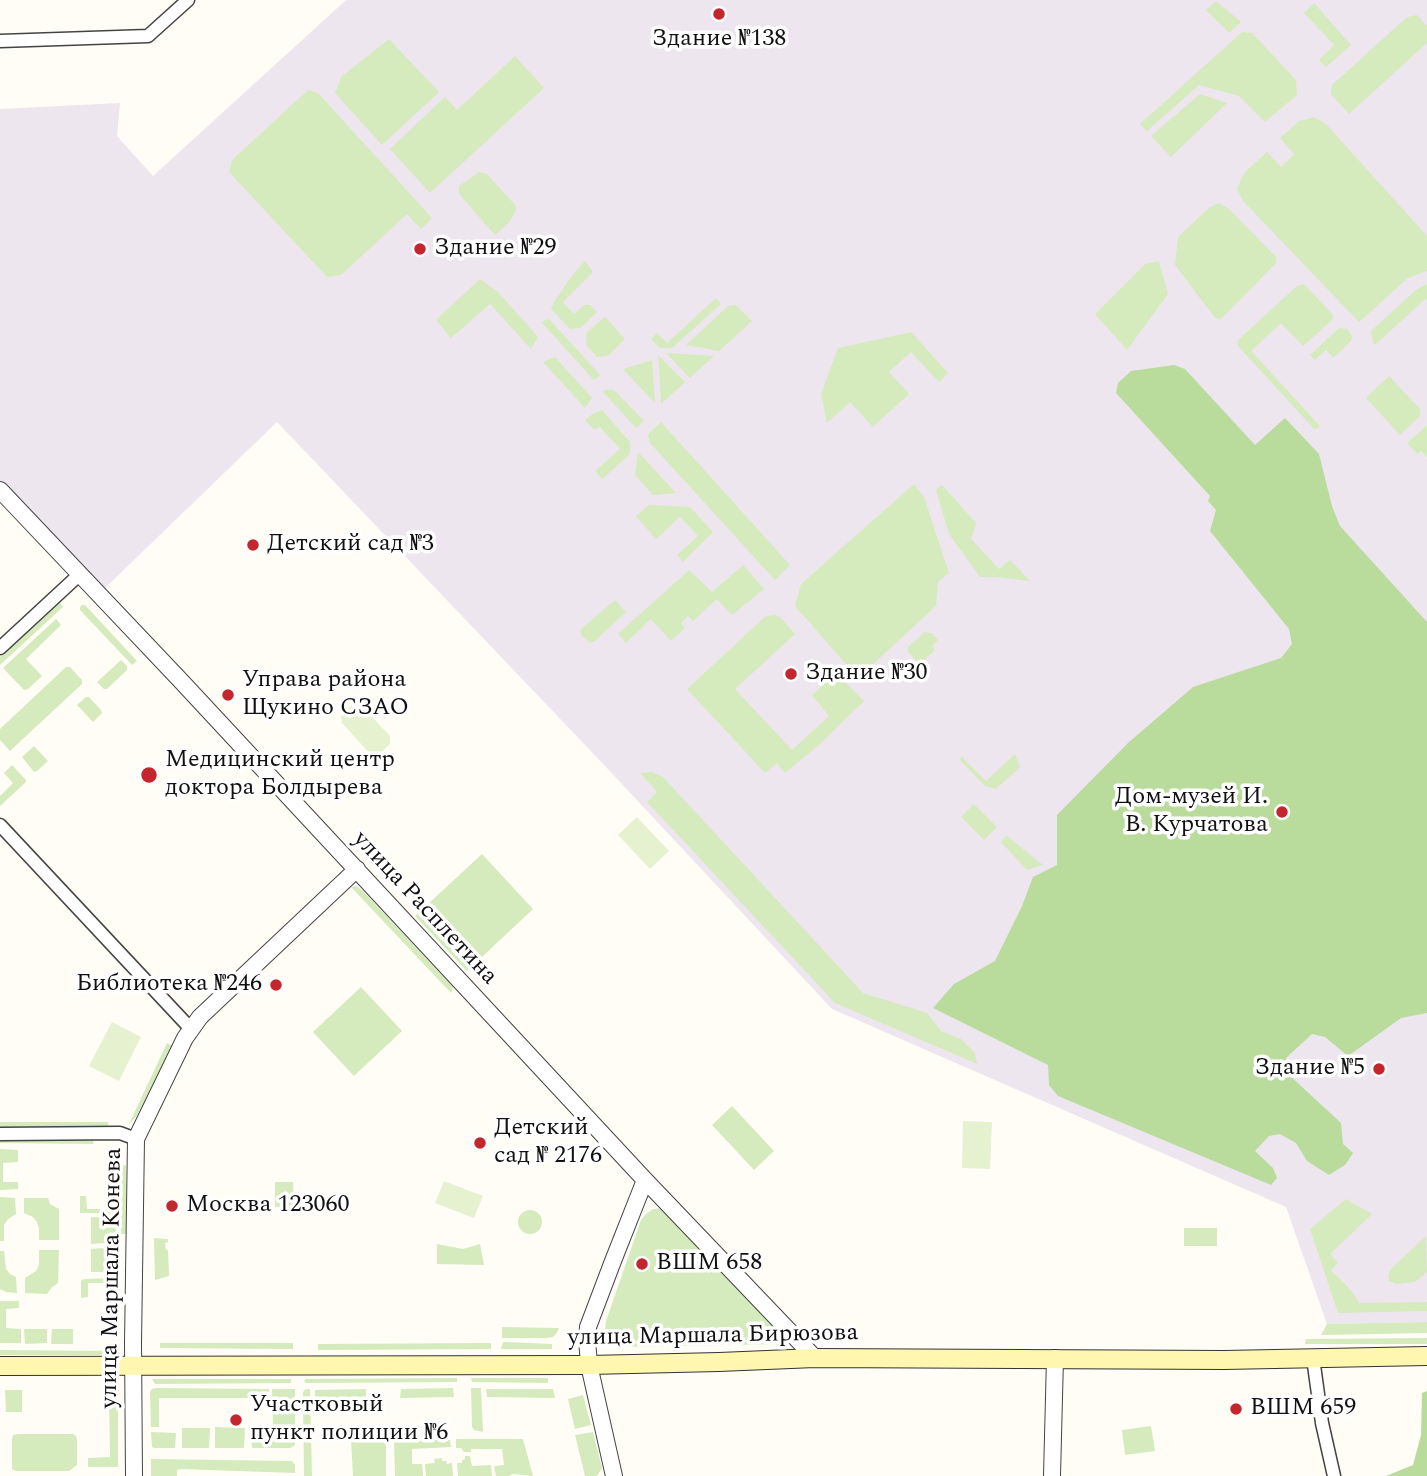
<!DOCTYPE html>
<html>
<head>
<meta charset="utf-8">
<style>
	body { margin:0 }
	canvas { display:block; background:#fffdf5 }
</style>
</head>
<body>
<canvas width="1427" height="1476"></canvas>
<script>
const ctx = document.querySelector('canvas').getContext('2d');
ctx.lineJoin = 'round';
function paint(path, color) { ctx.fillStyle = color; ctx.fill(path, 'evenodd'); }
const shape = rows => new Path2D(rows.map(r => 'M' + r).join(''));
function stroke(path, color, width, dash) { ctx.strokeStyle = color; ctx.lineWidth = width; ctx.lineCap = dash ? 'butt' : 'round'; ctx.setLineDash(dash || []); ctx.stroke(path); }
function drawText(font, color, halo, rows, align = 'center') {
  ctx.font = font + ' Spectral,serif'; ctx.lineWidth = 7; ctx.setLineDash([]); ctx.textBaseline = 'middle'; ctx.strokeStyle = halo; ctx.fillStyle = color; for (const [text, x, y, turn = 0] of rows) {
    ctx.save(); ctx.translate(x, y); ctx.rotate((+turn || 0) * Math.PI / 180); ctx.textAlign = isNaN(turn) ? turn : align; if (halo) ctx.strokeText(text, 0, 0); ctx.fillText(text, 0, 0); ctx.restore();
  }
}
paint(shape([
	[346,0,1427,0,1427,1322,1327,1324,1286,1207,832,1009,606,767,277,422,103,590,0,482,0,109,120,103,117,136,153,176]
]), '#eee6ef');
paint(shape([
	[1216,1,1241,22,1229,33,1206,10],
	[1314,3,1351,45,1326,67,1319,60,1334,45,1304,13],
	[1417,15,1427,26,1427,43,1349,114,1331,94,1332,85,1407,17],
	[1242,32,1252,33,1296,80,1297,95,1265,122,1239,96,1199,85,1147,131,1140,124],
	[389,39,439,92,382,145,335,93,341,77],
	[515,56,544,88,430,193,390,149,445,97,457,110],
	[308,90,318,93,432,218,421,229,407,214,341,275,327,277,229,172,232,160],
	[1200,94,1227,103,1171,157,1151,136],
	[1314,117,1326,124,1427,236,1427,271,1408,278,1359,322,1243,201,1237,189,1244,173,1267,152,1281,167,1294,154,1280,138,1299,121],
	[479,172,487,174,516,206,515,213,509,222,495,235,459,194,459,186],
	[1219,203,1229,209,1276,257,1276,263,1221,319,1215,318,1175,265,1178,237,1210,207],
	[585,261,593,272,563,302,574,314,584,305,590,305,597,312,581,328,570,329,551,309,554,302,571,277],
	[1159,261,1168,294,1127,350,1095,314,1145,264],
	[480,279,498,292,538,337,531,349,490,304,451,338,436,320],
	[1304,284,1333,315,1332,320,1303,346,1281,323,1251,351,1320,426,1315,430,1238,346,1238,340,1297,286],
	[1427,284,1427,301,1425,299,1375,345,1373,343,1371,331,1417,289],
	[716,298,721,304,672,348,660,348,651,339,657,333,667,343],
	[736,305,752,321,719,351,686,345,728,306],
	[605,317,625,339,608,356,597,357,586,345,587,332],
	[548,318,600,375,594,380,542,323],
	[1339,328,1347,329,1352,336,1351,341,1333,358,1326,350,1315,360,1310,355],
	[911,332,948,373,939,382,911,352,889,372,909,394,873,427,850,402,827,423,821,394,838,348],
	[666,353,714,356,690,378],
	[658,355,685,382,661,404],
	[555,357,592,398,585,408,543,362],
	[652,360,655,403,623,369],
	[1389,376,1420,409,1420,416,1400,435,1366,398],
	[613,389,644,421,636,428,602,391],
	[602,410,630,442,630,454,602,479,595,471,620,449,600,427,595,430,585,420,594,413],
	[661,422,790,565,775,580,650,443,648,434],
	[1427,425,1427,457,1421,451,1418,454,1407,443],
	[638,452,676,493,653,495,635,475],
	[914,484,924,497,949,573,938,582,936,606,858,678,795,606,801,584],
	[942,485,976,523,971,539,999,569,1010,560,1030,581,996,577,980,577,949,534,936,490],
	[649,505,690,507,713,532,683,562,677,555,698,536,680,517,656,539,636,516],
	[743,565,764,589,732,615,717,599,693,621,688,616,681,623,685,628,671,641,651,619,626,643,618,634,689,570,712,592],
	[615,600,626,612,595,641,590,643,581,635,581,629],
	[60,603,63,607,0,665,0,657],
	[82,605,85,605,137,661,132,665,80,610,80,607],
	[775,615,781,618,795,634,735,689,792,750,829,716,812,695,836,673,864,701,820,744,785,773,777,763,765,773,687,689,766,616],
	[56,619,61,625,26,659,42,676,28,689,24,690,3,668],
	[925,632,931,633,938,640,932,646,935,650,920,664,908,652,908,647],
	[121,660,127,666,127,670,107,689,104,689,97,682],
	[66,667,70,667,82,680,82,684,10,751,0,740,0,729],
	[86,697,89,697,101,710,102,713,93,722,77,705],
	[34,746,48,761,37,771,34,772,22,757],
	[1015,754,1020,767,996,789,985,786,960,760,961,756,986,781],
	[12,765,26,780,26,782,0,806,0,796,13,783,4,773],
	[652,772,663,777,863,993,927,1013,941,1031,961,1039,975,1053,977,1064,835,1003,647,802,657,792,640,773],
	[974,804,997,827,984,840,961,817],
	[1007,835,1007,836,1043,865,1027,870,1001,842],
	[482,854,533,909,467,971,415,916],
	[356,886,363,891,453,987,451,993,351,887],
	[361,987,402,1031,354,1076,313,1032],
	[167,1043,173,1046,136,1117,129,1124],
	[732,1106,774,1151,754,1170,712,1125],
	[0,1122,108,1122,109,1128,0,1128],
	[0,1139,94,1139,93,1144,0,1143],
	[0,1149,18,1150,18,1162,3,1163,3,1182,18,1182,18,1189,0,1190],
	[126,1165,126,1234,121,1234,121,1166],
	[275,1182,293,1182,294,1206,275,1207],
	[80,1196,86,1196,87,1209,106,1209,107,1198,116,1198,117,1213,80,1213],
	[0,1197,15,1198,16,1214,8,1219,4,1225,4,1241,0,1241],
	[24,1198,48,1198,50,1204,59,1209,59,1240,39,1240,39,1229,37,1222,33,1217,24,1213],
	[1346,1199,1372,1214,1330,1254,1338,1263,1331,1270,1347,1286,1358,1300,1359,1303,1427,1302,1427,1311,1338,1313,1310,1229],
	[663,1208,783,1331,785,1338,782,1344,610,1347,604,1338,606,1321,641,1220,646,1214,653,1209],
	'518 1222a12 12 0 1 1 24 0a12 12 0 1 1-24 0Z',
	[91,1217,116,1218,116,1234,110,1235,104,1243,91,1244],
	[1184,1228,1217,1228,1217,1246,1184,1246],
	[1426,1236,1427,1272,1415,1282,1396,1284,1389,1281,1388,1276,1391,1269],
	[154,1238,168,1239,168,1242,165,1243,166,1250,168,1250,169,1276,155,1280],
	[437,1244,463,1249,480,1244,484,1265,437,1264],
	[103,1248,107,1255,116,1258,115,1272,91,1272,91,1249],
	[39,1250,59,1250,58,1283,51,1288,47,1294,25,1293,25,1278,36,1271,39,1265],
	[0,1251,4,1251,6,1269,10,1274,16,1277,17,1293,6,1292,0,1289],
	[116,1278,116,1295,107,1294,107,1283,88,1283,88,1297,81,1298,81,1281,84,1279],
	[0,1301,19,1301,19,1308,6,1309,6,1328,21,1329,21,1343,0,1343],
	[1427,1322,1427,1333,1321,1335,1327,1324],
	[502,1327,559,1328,557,1333,553,1337,546,1338,502,1338],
	[24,1329,47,1329,47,1343,25,1344],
	[52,1329,73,1329,73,1344,51,1344],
	[1427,1338,1427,1344,1305,1344,1306,1339],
	[503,1342,552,1344,552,1349,501,1349],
	[160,1343,293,1343,293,1349,160,1348],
	[491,1343,491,1349,318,1350,318,1344],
	[0,1350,110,1351,110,1355,0,1355],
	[457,1378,457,1382,306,1383,304,1381,306,1379],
	[471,1378,548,1378,548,1383,472,1382],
	[152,1379,291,1379,291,1383,155,1384],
	[155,1388,269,1389,269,1398,159,1398,159,1427,151,1427,150,1392,152,1389],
	[453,1388,454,1397,400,1398,401,1389],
	[471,1388,481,1388,483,1432,474,1430,472,1427],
	[272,1389,295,1389,295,1445,290,1448,252,1448,251,1432,273,1431],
	[306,1389,310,1389,312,1476,304,1476,303,1392],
	[366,1389,366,1398,315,1399,315,1390],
	[486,1389,553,1389,555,1398,487,1397],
	[5,1390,22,1390,22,1412,6,1412],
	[583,1395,591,1425,575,1429,568,1399],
	[109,1400,115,1400,118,1403,118,1467,88,1467,88,1458,110,1457],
	[1151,1426,1155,1451,1125,1455,1122,1430],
	[215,1427,245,1428,244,1448,215,1448],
	[182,1428,210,1428,209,1448,182,1448],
	[151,1432,176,1433,175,1448,154,1448,152,1447],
	[593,1432,602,1468,597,1476,585,1476,575,1435],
	[18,1434,73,1434,76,1436,77,1440,77,1465,69,1471,16,1471,12,1469,12,1439,13,1435],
	[386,1439,386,1476,353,1476,351,1440],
	[394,1439,450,1440,451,1447,412,1449,412,1464,422,1464,423,1476,395,1476],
	[456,1439,523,1439,533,1476,513,1474,509,1476,496,1476,494,1466,504,1465,502,1449,471,1449,471,1452,464,1452,461,1448,456,1448],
	[465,1456,470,1456,472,1466,491,1465,492,1476,458,1476,457,1463,462,1463,462,1460,465,1459],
	[442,1458,442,1461,446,1461,447,1464,452,1463,453,1476,426,1476,425,1464,435,1463,434,1459],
	[151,1459,292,1461,295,1465,295,1473,181,1469,177,1470,177,1476,151,1476]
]), '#d5ebbd');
paint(shape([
	[1174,365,1185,369,1255,445,1285,418,1319,454,1332,506,1340,526,1427,622,1427,1013,1401,1018,1348,1056,1325,1037,1312,1034,1286,1058,1287,1073,1341,1123,1343,1144,1353,1153,1345,1165,1329,1175,1307,1161,1296,1143,1280,1134,1269,1136,1255,1151,1273,1168,1277,1178,1271,1185,1058,1096,1049,1085,1048,1065,933,1008,954,984,995,961,1022,906,1033,877,1057,865,1057,815,1128,743,1193,687,1281,658,1292,644,1289,629,1210,531,1216,510,1208,501,1210,496,1116,393,1118,383,1131,371],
	[1427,1391,1427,1476,1386,1476,1413,1465,1421,1435,1422,1393]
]), '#b9dc9c');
paint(shape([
	[353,704,360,704,390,736,390,744,378,755,371,755,342,723,341,716],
	[637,817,669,851,650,869,618,835],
	[112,1022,141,1037,119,1081,89,1066],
	[963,1121,992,1122,990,1169,962,1168],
	[444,1181,483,1196,474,1218,435,1203]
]), '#e6f2cf');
const minor = shape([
	[0,41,148,36,188,0],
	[0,648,80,574],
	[0,825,191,1029],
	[0,1134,120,1133,136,1139],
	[1313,1358,1322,1423,1334,1476]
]);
const tertiary = shape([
	[0,490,182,682,645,1180,815,1358],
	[134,1476,133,1343,136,1139,185,1038,200,1017,357,869],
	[614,1476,589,1365,587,1339,588,1327,613,1261,645,1180],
	[1052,1476,1055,1358]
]);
const secondary = shape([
	[0,1366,589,1365,719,1362,815,1358,1224,1360,1427,1356]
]);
stroke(minor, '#444', 15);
stroke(tertiary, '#444', 18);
stroke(secondary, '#333', 20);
stroke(minor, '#fff', 12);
stroke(tertiary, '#fff', 16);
stroke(secondary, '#fff6b0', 18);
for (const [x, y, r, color] of [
	[719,14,7,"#c4262e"],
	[420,249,7,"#c4262e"],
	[253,545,7,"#c4262e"],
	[791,674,7,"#c4262e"],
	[228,695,7,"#c4262e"],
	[149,775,9,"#c4262e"],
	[1282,812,7,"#c4262e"],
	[276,985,7,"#c4262e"],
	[1379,1069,7,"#c4262e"],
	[480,1143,7,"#c4262e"],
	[172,1206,7,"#c4262e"],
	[642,1264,7,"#c4262e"],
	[1236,1409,7,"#c4262e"],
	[236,1420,7,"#c4262e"]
]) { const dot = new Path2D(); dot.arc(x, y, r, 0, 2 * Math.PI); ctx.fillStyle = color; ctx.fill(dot); stroke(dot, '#fff', 2.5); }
drawText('24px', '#111', '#fff', [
	["Здание №138",719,40,"center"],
	["Здание №29",434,249],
	["Детский сад №3",267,545],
	["Здание №30",805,674],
	["Управа района",242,681],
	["Щукино СЗАО",242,709],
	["Медицинский центр",165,761],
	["доктора Болдырева",165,789],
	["Дом-музей И.",1268,798,"right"],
	["В. Курчатова",1268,826,"right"],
	["Библиотека №246",262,985,"right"],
	["Здание №5",1365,1069,"right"],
	["Детский",494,1129],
	["сад № 2176",494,1157],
	["Москва 123060",186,1206],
	["ВШM 658",656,1264],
	["Участковый",250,1406],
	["пункт полиции №6",250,1434],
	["BШМ 659",1250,1409]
], 'left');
drawText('24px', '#111', '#fff', [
	["улица Расплетина",424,909,47],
	["улица Маршала Конева",113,1278,-89],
	["улица Маршала Бирюзова",713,1337,-1]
]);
</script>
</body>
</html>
